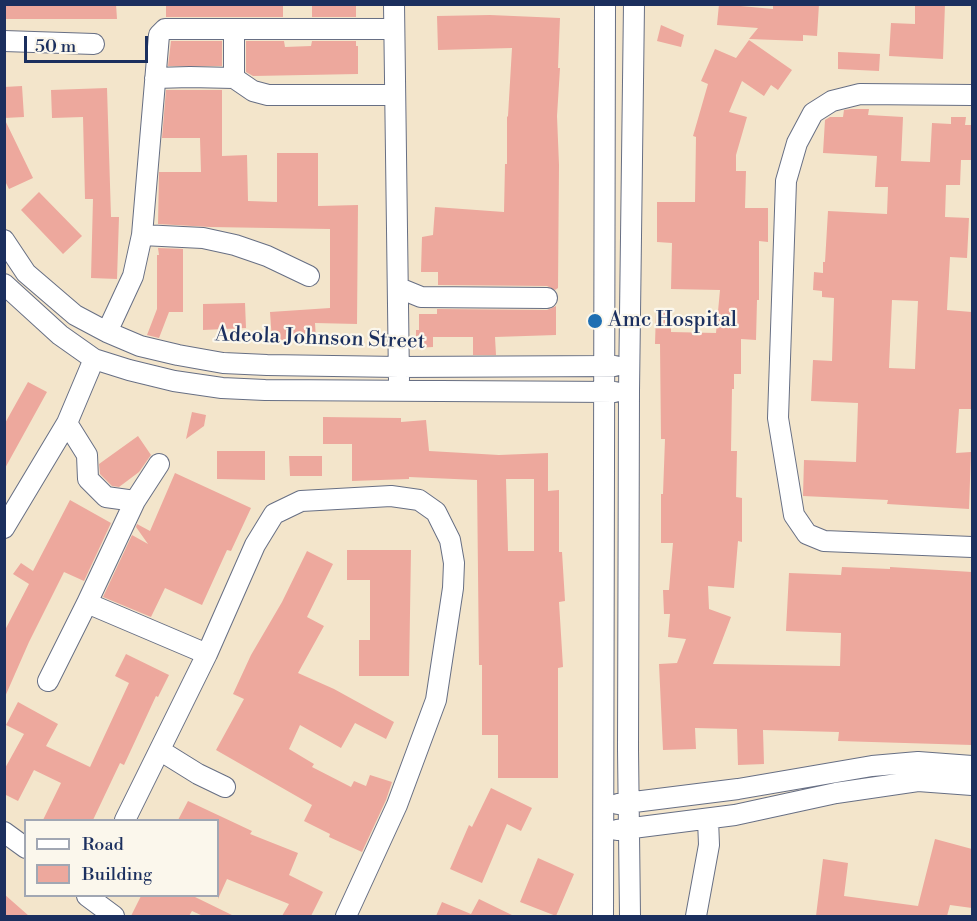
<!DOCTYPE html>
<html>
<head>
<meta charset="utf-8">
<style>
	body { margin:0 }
	#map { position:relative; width:977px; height:921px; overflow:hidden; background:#f3e5cb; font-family:"Libre Bodoni",serif }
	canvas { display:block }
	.frame { position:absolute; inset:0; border:6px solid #1b2f5e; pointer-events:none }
	.legend { position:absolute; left:24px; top:819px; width:195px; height:78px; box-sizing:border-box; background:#fbf7ec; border:2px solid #a1a7b3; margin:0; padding:8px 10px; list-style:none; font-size:18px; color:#1b2f5e }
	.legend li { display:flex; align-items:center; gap:12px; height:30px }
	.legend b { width:30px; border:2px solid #a1a7b3 }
	.scale { position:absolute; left:24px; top:36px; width:124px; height:27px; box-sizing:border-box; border:3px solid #1b2f5e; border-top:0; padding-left:8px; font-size:18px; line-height:21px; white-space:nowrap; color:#1b2f5e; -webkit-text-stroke:4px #fbf7ec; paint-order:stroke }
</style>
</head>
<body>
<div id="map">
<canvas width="977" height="921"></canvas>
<div class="frame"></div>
<ul class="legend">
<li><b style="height:8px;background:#fff"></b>Road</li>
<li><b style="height:16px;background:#eda89d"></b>Building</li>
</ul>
<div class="scale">50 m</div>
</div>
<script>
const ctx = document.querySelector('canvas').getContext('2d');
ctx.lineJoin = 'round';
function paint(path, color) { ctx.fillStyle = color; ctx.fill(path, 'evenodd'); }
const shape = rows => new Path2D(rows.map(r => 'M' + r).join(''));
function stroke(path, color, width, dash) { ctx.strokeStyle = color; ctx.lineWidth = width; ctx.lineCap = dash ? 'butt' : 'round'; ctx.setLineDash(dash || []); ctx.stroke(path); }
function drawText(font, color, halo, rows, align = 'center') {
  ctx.font = font + ' "Libre Bodoni",serif'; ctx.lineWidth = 4.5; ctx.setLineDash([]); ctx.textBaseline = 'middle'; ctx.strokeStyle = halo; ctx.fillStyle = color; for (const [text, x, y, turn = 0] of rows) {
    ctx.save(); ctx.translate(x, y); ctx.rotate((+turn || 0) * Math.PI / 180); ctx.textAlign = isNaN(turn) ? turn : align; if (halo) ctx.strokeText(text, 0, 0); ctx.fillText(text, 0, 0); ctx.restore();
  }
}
paint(shape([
	[4,4,116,4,117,19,4,19],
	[166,4,283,4,283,17,166,17],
	[312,4,356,4,356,17,312,17],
	[719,4,773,9,773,4,819,4,817,36,803,35,803,41,749,39,758,28,717,25],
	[915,4,945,4,943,59,889,56,891,23,915,24],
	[490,15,560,18,558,68,560,68,557,116,559,165,558,288,555,290,547,286,438,285,438,272,421,272,422,237,433,235,435,207,504,212,505,164,507,164,507,117,508,116,512,48,438,50,437,16],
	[661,25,684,35,681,47,657,41],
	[749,40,792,70,778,90,771,85,764,96,742,81,729,112,747,117,736,155,736,171,746,171,745,208,768,208,768,242,759,241,759,300,757,300,756,340,741,339,741,374,734,374,734,389,732,389,731,451,737,451,736,497,742,498,742,542,738,541,734,588,708,586,709,609,731,617,713,664,840,666,841,633,786,631,789,573,841,575,842,567,890,569,890,567,972,572,972,745,838,741,839,732,763,730,764,764,738,765,737,729,695,728,696,749,663,750,659,664,677,663,686,639,668,637,670,614,664,614,663,590,669,590,673,543,661,543,661,494,663,494,665,439,661,439,660,344,655,344,656,312,671,312,671,332,716,333,720,290,671,289,672,243,657,242,657,202,695,202,696,137,693,136,708,84,701,81,715,49,736,58],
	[171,41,222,41,222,66,168,66],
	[246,41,284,41,285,47,311,46,312,41,356,41,356,46,358,46,358,74,253,76,246,72],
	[838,52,880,54,879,71,838,69],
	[22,86,24,117,4,118,4,87],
	[107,88,111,217,119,217,117,279,91,278,93,199,85,199,83,117,52,118,51,90],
	[166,90,222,90,222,156,247,155,248,201,277,202,277,153,318,153,318,206,358,205,357,324,315,323,316,339,272,341,270,312,330,308,330,229,210,227,158,224,159,172,201,172,200,138,162,138],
	[851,109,869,109,868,115,903,117,901,161,930,162,932,123,951,124,951,117,966,117,965,125,972,125,972,160,961,160,960,185,946,185,945,217,969,218,967,258,950,257,947,310,972,312,972,409,959,409,956,453,971,452,969,509,887,504,888,500,803,496,804,460,856,462,858,403,811,401,813,360,832,361,834,298,822,297,822,291,813,290,814,272,823,273,823,262,825,262,828,211,887,214,888,187,875,187,877,156,823,153,825,120,830,117,843,117,844,110],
	[892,300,918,301,915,369,889,368],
	[4,118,33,178,9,189,4,179],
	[39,192,82,236,63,254,21,210],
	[158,248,183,249,183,312,169,312,159,338,147,335,157,309,157,255,159,255],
	[245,303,246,328,203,330,203,304],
	[556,306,556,335,495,337,496,355,473,355,473,337,433,337,433,347,416,348,416,330,419,330,419,314,437,314,437,309,547,310],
	[28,382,47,392,4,470,4,425],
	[192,412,206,415,204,426,186,439],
	[323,417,401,418,401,422,426,420,429,451,499,455,548,453,548,491,559,490,559,552,562,552,565,601,559,602,563,667,558,668,558,778,498,778,498,735,482,735,482,665,479,665,477,480,409,477,409,479,352,481,352,444,323,444],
	[506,479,534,479,534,551,508,551],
	[138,436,151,455,139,472,119,487,112,486,100,474,99,464],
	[217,451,265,451,265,480,217,479],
	[289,456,322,456,322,476,290,476],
	[175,473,251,508,231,551,227,550,202,605,165,588,151,617,103,597,132,535,148,544,136,527,137,524,150,531],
	[70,500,111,523,84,581,64,572,29,642,4,699,4,632,29,584,13,574,21,563,33,571],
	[347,550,411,550,409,676,359,676,359,640,370,640,370,580,347,580],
	[307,551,333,564,307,617,324,626,298,673,334,689,394,722,386,739,355,723,341,748,300,725,289,749,314,764,312,767,351,787,354,781,366,786,370,775,392,782,386,800,362,852,329,837,330,834,304,821,312,805,216,750,244,699,233,694,251,655,282,602],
	[126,654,169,675,158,697,156,696,124,765,120,763,93,820,43,820,61,783,34,770,18,801,4,794,4,770,24,734,6,725,18,702,58,724,46,746,90,767,129,683,115,676],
	[491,788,532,808,521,831,507,824,482,883,450,869,469,825,472,827],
	[188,801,252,831,250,834,298,853,289,875,323,892,311,916,282,916,289,904,227,879,218,899,218,820,178,820],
	[935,839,972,849,972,908,950,905,947,916,816,916,823,859,848,863,844,896,918,906],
	[538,858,574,874,556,916,520,902],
	[4,894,29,916,4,916],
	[141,896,193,896,234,916,203,916,192,911,189,916,131,916],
	[479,899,514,916,436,916,442,902,471,914]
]), '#eda89d');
const minor = shape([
	[394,4,399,380],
	[4,41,94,44],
	[155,78,190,77,234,78,253,91,268,95,394,95],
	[234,78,234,31],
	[972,95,860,94,832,101,813,113,797,143,786,181,778,418,794,515,807,534,824,541,972,547],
	[142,235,159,35,165,29,394,29],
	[4,240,26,273,75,315,107,332,140,346,178,355,223,363,267,365,399,367,615,366],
	[4,284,60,335,94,359,129,370,174,381,222,388,265,390,615,392],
	[399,288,421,297,547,298],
	[107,332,133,276,142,235,203,238,235,245,267,256,309,276],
	[67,423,87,455,88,479,106,497,135,501],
	[4,528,67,423,94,359],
	[87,603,135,501,159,464],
	[48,681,87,603,207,654],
	[161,751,198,774,225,787],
	[618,804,738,789,872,766,918,762,972,766],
	[125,820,207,654,255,545,274,514,301,501,391,496,419,500,436,512,450,540,454,563,453,588,436,700,397,805,346,916],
	[617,830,735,815,836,793,918,781,972,785],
	[4,832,26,848],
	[87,896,114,916],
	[603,916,605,4],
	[630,916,628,749,629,392,634,4],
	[696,916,709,845,708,819]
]);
stroke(minor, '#676f84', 22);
stroke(minor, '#fff', 20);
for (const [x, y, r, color] of [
	[595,321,8,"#1f6fb2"]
]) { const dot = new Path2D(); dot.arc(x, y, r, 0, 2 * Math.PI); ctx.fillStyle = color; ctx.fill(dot); stroke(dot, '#fbf7ec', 2); }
drawText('21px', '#1b2f5e', '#fbf7ec', [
	["Amc Hospital",608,321]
], 'left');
drawText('21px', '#1b2f5e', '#fbf7ec', [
	["Adeola Johnson Street",320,339,2]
]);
</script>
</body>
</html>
